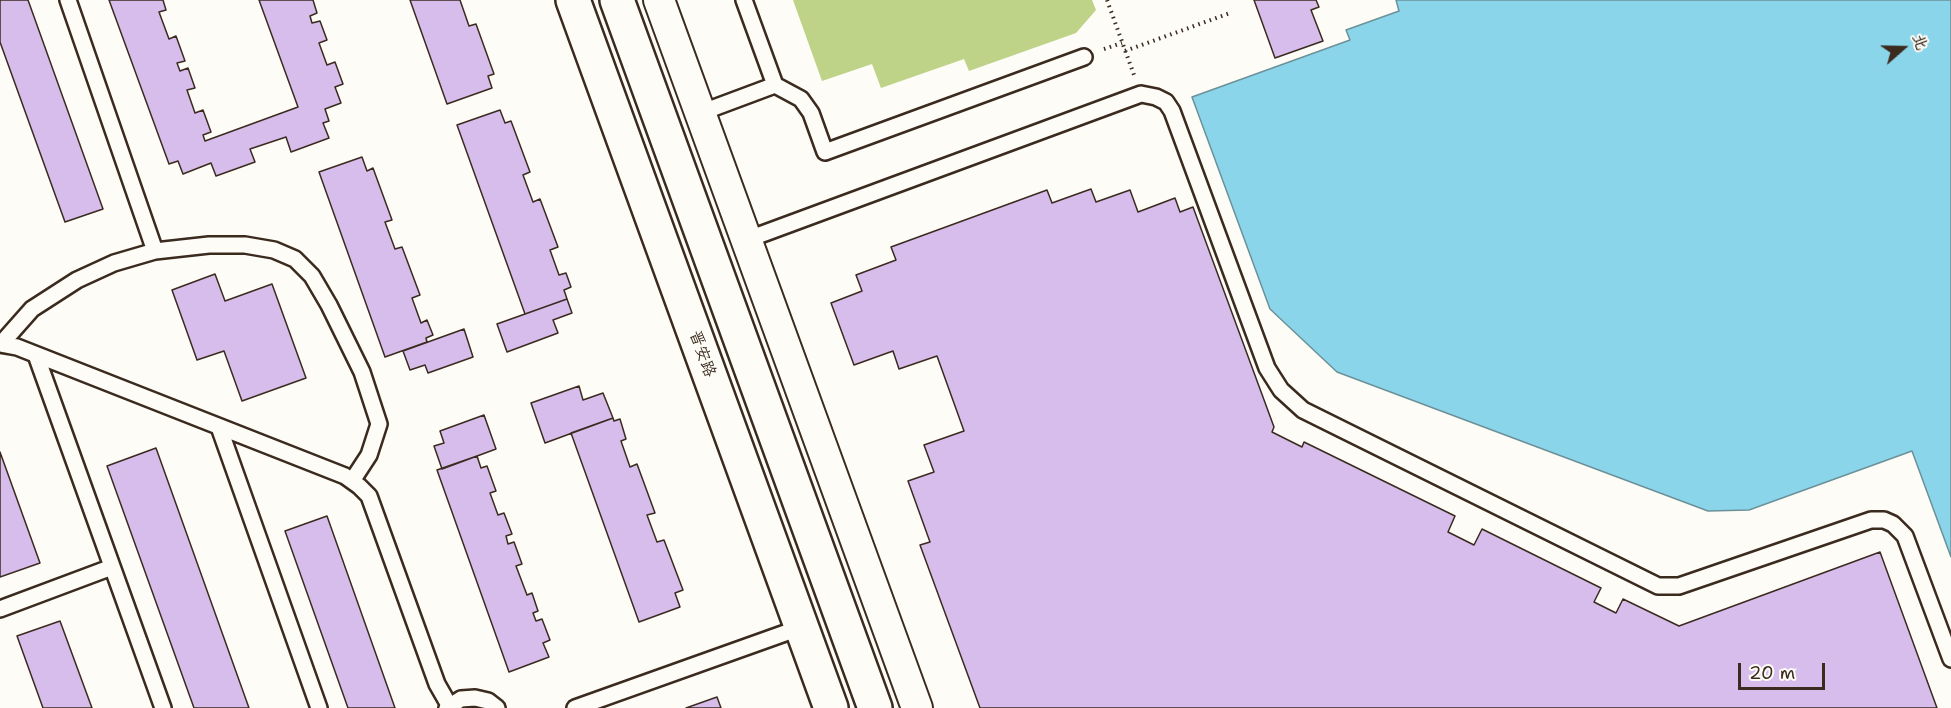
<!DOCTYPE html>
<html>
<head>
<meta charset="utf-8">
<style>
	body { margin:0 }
	#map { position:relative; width:1951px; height:708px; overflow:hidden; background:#fdfcf7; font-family:"Shantell Sans","LXGW WenKai TC",sans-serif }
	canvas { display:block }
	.north { position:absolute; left:1873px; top:18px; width:60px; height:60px; -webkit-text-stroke:4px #fdfcf7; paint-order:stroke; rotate:70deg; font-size:16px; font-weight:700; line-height:24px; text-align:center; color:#3b2a1e }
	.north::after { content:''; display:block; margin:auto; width:21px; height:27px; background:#3b2a1e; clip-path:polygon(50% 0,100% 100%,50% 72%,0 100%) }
	.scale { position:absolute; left:1738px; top:663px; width:87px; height:27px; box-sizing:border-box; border:3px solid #3b2a1e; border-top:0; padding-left:8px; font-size:18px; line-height:21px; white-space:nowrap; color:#3b2a1e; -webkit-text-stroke:4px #fdfcf7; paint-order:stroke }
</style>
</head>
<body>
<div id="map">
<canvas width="1951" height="708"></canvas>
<div class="north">北</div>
<div class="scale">20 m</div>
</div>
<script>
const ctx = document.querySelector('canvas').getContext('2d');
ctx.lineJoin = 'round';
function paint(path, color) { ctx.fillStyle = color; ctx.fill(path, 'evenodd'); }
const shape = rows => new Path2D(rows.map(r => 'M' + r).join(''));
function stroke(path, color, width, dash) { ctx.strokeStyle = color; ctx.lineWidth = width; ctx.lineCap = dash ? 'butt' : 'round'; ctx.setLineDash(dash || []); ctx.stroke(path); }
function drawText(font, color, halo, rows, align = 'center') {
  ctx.font = font + ' "Shantell Sans","LXGW WenKai TC",sans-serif'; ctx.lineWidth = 4.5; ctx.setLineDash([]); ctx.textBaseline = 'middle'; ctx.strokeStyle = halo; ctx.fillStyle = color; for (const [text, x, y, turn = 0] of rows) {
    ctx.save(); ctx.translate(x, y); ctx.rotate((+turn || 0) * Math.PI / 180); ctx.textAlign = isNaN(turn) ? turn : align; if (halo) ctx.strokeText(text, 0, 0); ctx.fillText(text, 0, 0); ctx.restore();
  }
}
paint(shape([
	[793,0,1092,0,1096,10,1076,33,969,71,964,59,881,88,872,64,822,81]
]), '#bed288');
const water = shape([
	[1396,0,1951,0,1951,557,1912,451,1749,510,1708,511,1337,372,1270,309,1192,97,1350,40,1346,30,1399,11,1396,0]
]);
paint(water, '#8bd5eb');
stroke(water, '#6b9199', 1.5);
const building = shape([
	[0,0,28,0,103,209,65,222,0,42,0,0],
	[109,0,163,0,166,10,159,12,169,39,176,36,185,61,177,63,180,71,188,68,195,88,187,90,195,113,203,110,211,132,203,135,205,141,298,107,259,0,313,0,317,13,310,16,312,23,320,21,327,40,319,43,327,65,335,62,343,84,335,87,341,103,325,109,329,121,323,123,329,138,291,152,286,137,250,149,255,162,216,176,211,163,183,174,178,161,169,164,109,0],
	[410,0,460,0,469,26,476,24,494,74,488,76,492,88,447,104,410,0],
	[1254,0,1316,0,1319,7,1311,10,1323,41,1275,58,1254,0],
	[500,110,505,123,511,121,530,172,523,175,533,202,540,199,558,247,550,250,559,275,566,273,571,287,564,290,567,299,525,314,457,125,500,110],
	[362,157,367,171,373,168,392,220,385,222,395,249,402,247,420,295,412,298,421,323,427,320,433,335,426,338,427,342,385,357,319,172,362,157],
	[1091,189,1096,202,1130,190,1138,212,1175,198,1180,212,1193,207,1274,427,1272,432,1302,447,1304,442,1455,516,1448,532,1474,545,1482,529,1601,588,1594,602,1616,613,1623,599,1679,626,1880,552,1937,708,980,708,920,545,930,542,908,481,934,472,924,445,964,431,937,356,899,369,893,351,854,365,831,303,862,291,856,275,896,260,891,247,1047,190,1052,203,1091,189],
	[215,274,225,301,272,284,306,378,242,401,224,351,197,360,172,290,215,274],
	[567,299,572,313,553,320,558,333,507,352,497,324,567,299],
	[464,329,473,357,428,373,425,365,410,370,403,351,464,329],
	[579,386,583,400,603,393,613,418,545,443,531,403,579,386],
	[484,415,496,449,442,469,434,446,444,443,440,431,484,415],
	[613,418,614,421,620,419,626,439,621,441,630,467,637,464,655,513,647,515,657,542,664,540,683,590,675,593,680,607,639,622,571,433,613,418],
	[156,448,249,708,194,708,107,466,156,448],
	[0,452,40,563,0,577,0,452],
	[477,456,481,468,487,466,496,491,490,493,498,515,504,513,512,534,506,536,508,544,514,542,522,564,516,566,527,595,532,593,538,611,533,613,536,621,542,619,550,640,543,643,549,657,509,672,437,470,477,456],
	[327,516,395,708,348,708,285,531,327,516],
	[60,621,92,708,43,708,17,636,60,621],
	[717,697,721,708,686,708,717,697]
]);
paint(building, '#d6bdec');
stroke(building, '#3b2a1e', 1.5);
const lane = shape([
	[68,0,155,251],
	[775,85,801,99,811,113,825,152,1084,57],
	[700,113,775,85,744,0],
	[746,240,1141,94,1156,97,1166,102,1172,111,1267,368,1281,390,1303,410,1658,586,1679,586,1871,520,1884,520,1893,524,1905,536,1951,659],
	[0,344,17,347,345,476,359,486,369,496,437,684,449,705],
	[1,344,32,309,77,280,114,263,155,251,209,245,245,245,274,250,295,259,312,276,329,305,362,372,379,424,369,455,352,481],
	[36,355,163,708],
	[219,427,319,708],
	[0,609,112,567],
	[447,708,461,699,475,698,488,701,497,708],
	[575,708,802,627]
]);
const street = shape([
	[659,0,917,708]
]);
const secondary = shape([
	[573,0,831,708],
	[617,0,875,708]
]);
stroke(lane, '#3b2a1e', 20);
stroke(street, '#3b2a1e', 34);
stroke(secondary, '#3b2a1e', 38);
stroke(shape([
	[1107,0,1134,75],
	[1104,49,1122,43],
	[1125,51,1230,13]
]), '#3b2a1e', 4, [1.5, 4.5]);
stroke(lane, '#fdfcf7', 15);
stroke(street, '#fdfcf7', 30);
stroke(secondary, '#fdfcf7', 33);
drawText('16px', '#3b2a1e', '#fdfcf7', [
	["晋安路",702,354,70]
]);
</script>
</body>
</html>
